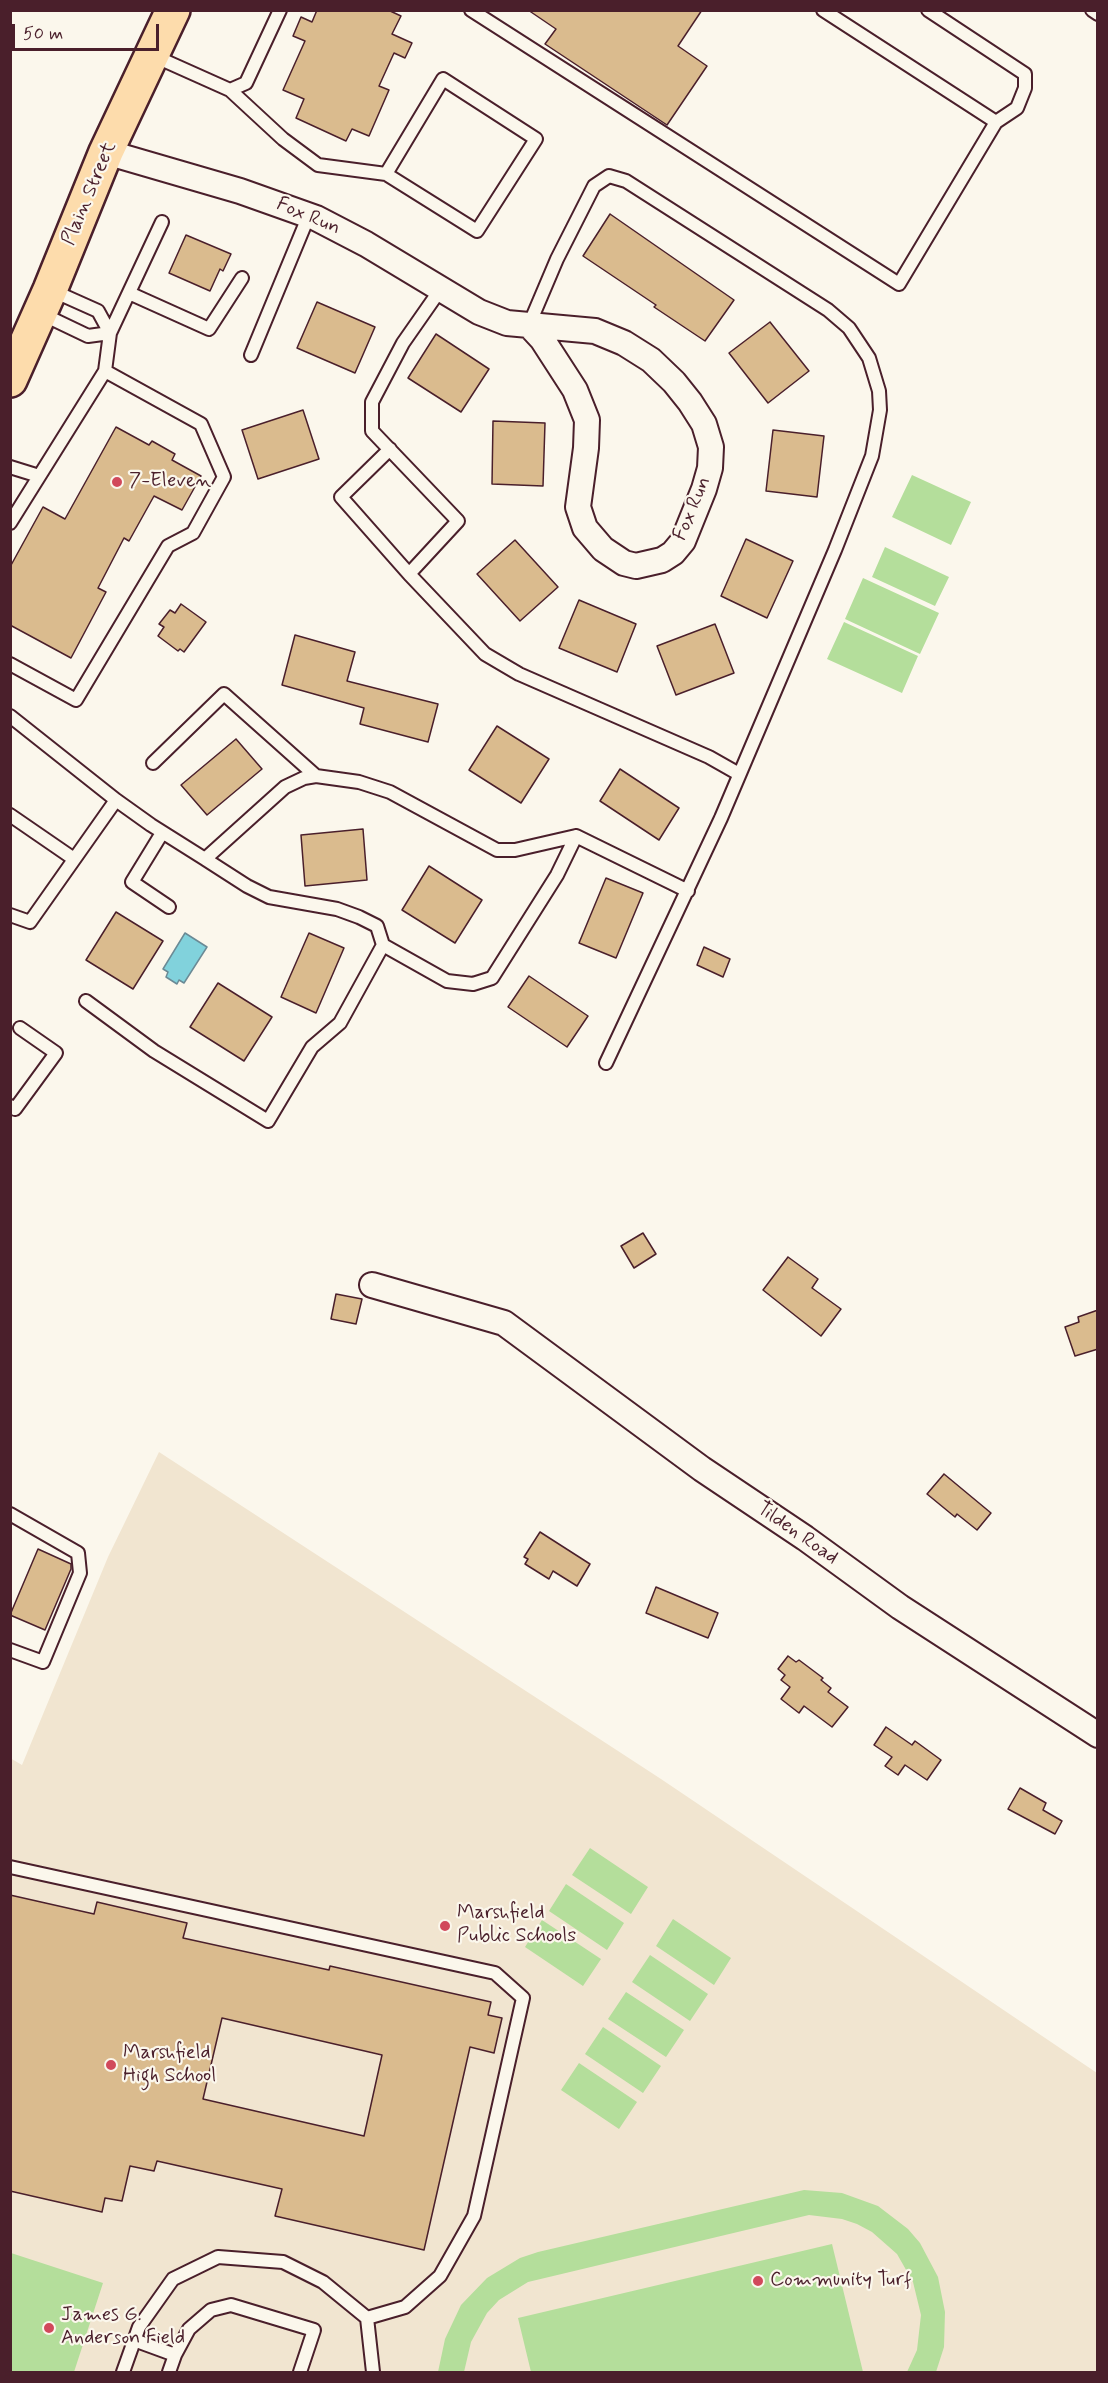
<!DOCTYPE html>
<html>
<head>
<meta charset="utf-8">
<style>
	body { margin:0 }
	#map { position:relative; width:1108px; height:2383px; overflow:hidden; background:#fbf7ec; font-family:Mynerve,sans-serif }
	canvas { display:block }
	.frame { position:absolute; inset:0; border:12px solid #4a1f2b; pointer-events:none }
	.scale { position:absolute; left:12px; top:24px; width:147px; height:27px; box-sizing:border-box; border:3px solid #4a1f2b; border-top:0; padding-left:8px; font-size:18px; line-height:21px; white-space:nowrap; color:#4a1f2b; -webkit-text-stroke:4px #fbf7ec; paint-order:stroke }
</style>
</head>
<body>
<div id="map">
<canvas width="1108" height="2383"></canvas>
<div class="frame"></div>
<div class="scale">50 m</div>
</div>
<script>
const ctx = document.querySelector('canvas').getContext('2d');
ctx.lineJoin = 'round';
function paint(path, color) { ctx.fillStyle = color; ctx.fill(path, 'evenodd'); }
const shape = rows => new Path2D(rows.map(r => 'M' + r).join(''));
function stroke(path, color, width, dash) { ctx.strokeStyle = color; ctx.lineWidth = width; ctx.lineCap = dash ? 'butt' : 'round'; ctx.setLineDash(dash || []); ctx.stroke(path); }
function drawText(font, color, halo, rows, align = 'center') {
  ctx.font = font + ' Mynerve,sans-serif'; ctx.lineWidth = 4.5; ctx.setLineDash([]); ctx.textBaseline = 'middle'; ctx.strokeStyle = halo; ctx.fillStyle = color; for (const [text, x, y, turn = 0] of rows) {
    ctx.save(); ctx.translate(x, y); ctx.rotate((+turn || 0) * Math.PI / 180); ctx.textAlign = isNaN(turn) ? turn : align; if (halo) ctx.strokeText(text, 0, 0); ctx.fillText(text, 0, 0); ctx.restore();
  }
}
paint(shape([
	[159,1452,661,1779,1097,2073,1097,2372,11,2372,10,1758,22,1765,108,1557]
]), '#f1e5d0');
paint(shape([
	[912,475,971,502,951,545,892,517],
	[885,547,949,577,935,606,872,577],
	[863,578,939,613,920,654,845,619],
	[844,622,918,656,902,693,827,659],
	[590,1848,648,1887,631,1914,572,1875],
	[566,1884,624,1923,607,1950,549,1911],
	[673,1919,731,1958,714,1985,656,1946],
	[542,1920,601,1959,583,1986,525,1947],
	[650,1955,708,1994,690,2021,632,1982],
	[626,1992,684,2030,666,2057,608,2019],
	[603,2027,661,2066,643,2093,585,2054],
	[579,2063,637,2102,619,2129,561,2090],
	[804,2190,842,2193,878,2206,908,2229,920,2243,938,2277,945,2312,944,2347,936,2372,907,2372,917,2350,921,2315,913,2282,897,2254,872,2232,857,2224,842,2219,809,2215,528,2282,499,2300,487,2313,471,2342,464,2372,438,2372,445,2339,461,2305,487,2278,520,2258,538,2252],
	[832,2244,863,2372,531,2372,518,2318],
	[11,2253,103,2283,74,2372,11,2372]
]), '#b4de9b');
const water = shape([
	[185,933,207,947,184,983,179,980,177,984,166,977,168,972,163,969,185,933]
]);
paint(water, '#81d2dc');
stroke(water, '#6b8a95', 1.5);
const building = shape([
	[317,10,388,10,401,16,392,34,412,43,405,58,394,53,379,86,389,90,369,136,352,129,346,141,296,118,304,99,283,90,305,41,293,36,301,17,312,22,317,10],
	[528,10,702,10,678,46,707,66,667,125,545,44,556,29,528,10],
	[610,214,734,300,705,341,654,307,656,305,583,256,610,214],
	[186,235,231,254,223,271,220,269,210,291,169,273,186,235],
	[317,302,375,327,355,373,297,348,317,302],
	[770,322,809,371,768,403,729,353,770,322],
	[436,334,489,369,461,412,408,378,436,334],
	[303,410,319,459,258,479,242,430,303,410],
	[493,421,545,423,543,486,492,484,493,421],
	[116,427,149,445,152,441,175,454,172,460,201,476,182,510,154,496,129,541,124,538,98,588,106,592,71,658,10,625,10,567,43,507,65,519,116,427],
	[773,430,824,436,817,497,766,491,773,430],
	[746,539,793,561,767,618,721,596,746,539],
	[515,540,558,587,520,621,477,574,515,540],
	[579,600,636,624,617,672,559,648,579,600],
	[181,604,206,622,184,652,180,649,178,651,158,636,164,627,159,624,170,610,175,613,181,604],
	[715,624,734,673,676,695,657,646,715,624],
	[295,635,355,652,347,681,438,704,428,742,360,724,364,708,282,685,295,635],
	[497,726,549,759,521,803,469,770,497,726],
	[236,739,262,769,207,815,181,785,236,739],
	[620,769,679,808,659,840,600,801,620,769],
	[363,829,367,880,305,886,301,835,363,829],
	[429,866,482,900,455,943,402,910,429,866],
	[606,878,643,893,616,958,579,943,606,878],
	[116,912,163,941,133,989,86,960,116,912],
	[309,933,344,948,316,1013,281,997,309,933],
	[704,947,730,959,723,977,697,965,704,947],
	[529,976,588,1016,567,1047,508,1007,529,976],
	[218,983,272,1017,244,1061,190,1027,218,983],
	[643,1233,656,1254,634,1268,621,1246,643,1233],
	[788,1257,818,1279,812,1288,841,1309,821,1336,763,1290,788,1257],
	[336,1294,362,1299,356,1324,331,1319,336,1294],
	[1098,1310,1098,1349,1075,1356,1065,1327,1079,1322,1078,1317,1098,1310],
	[944,1474,991,1513,977,1530,957,1514,955,1517,927,1494,944,1474],
	[540,1532,590,1564,577,1586,553,1571,549,1579,525,1564,528,1559,524,1557,540,1532],
	[38,1549,71,1564,71,1569,45,1630,10,1615,38,1549],
	[656,1587,718,1613,708,1638,646,1613,656,1587],
	[788,1656,796,1662,799,1660,823,1678,821,1680,831,1688,828,1692,848,1707,832,1727,804,1706,799,1713,781,1699,790,1687,781,1680,785,1675,778,1669,788,1656],
	[886,1727,912,1745,915,1741,941,1760,927,1780,905,1765,898,1775,885,1766,892,1757,874,1745,886,1727],
	[1020,1788,1046,1803,1043,1810,1062,1821,1055,1834,1008,1809,1020,1788],
	[10,1895,94,1914,97,1902,187,1923,183,1938,329,1970,330,1966,491,2002,488,2015,502,2018,494,2053,470,2047,424,2250,275,2216,282,2189,157,2161,154,2171,130,2166,122,2201,105,2198,102,2212,10,2191,10,1895],
	[222,2018,382,2055,364,2136,203,2099,222,2018]
]);
paint(building, '#dabb8e');
stroke(building, '#4a1f2b', 1.5);
const service = shape([
	[471,10,899,284,996,122,823,10],
	[928,10,1025,74,1025,88,1017,108,996,122],
	[1092,10,1098,14],
	[154,56,230,90,283,139,318,165,386,174,477,231,536,139,443,79,386,174],
	[230,90,246,83,280,10],
	[51,290,98,311,110,333],
	[129,293,209,329,242,278],
	[42,314,88,336,110,333],
	[529,325,557,259,594,186,609,176,626,181,828,310,849,328,869,358,879,391,880,410,872,456,835,550,721,818,606,1063],
	[251,355,309,215],
	[390,449,341,497,409,574,485,654,519,674,709,757,739,774],
	[10,467,39,476],
	[10,523,105,371,110,333,162,222],
	[409,574,458,521,372,431,372,402,403,343,440,290],
	[10,664,76,700,168,546,193,533,224,477,201,424,105,371],
	[10,716,116,800,151,825,205,859,285,787,304,778,316,776,359,782,390,792,497,850,515,850,576,836],
	[153,763,224,694,316,776],
	[10,815,74,859],
	[162,833,132,882,169,907],
	[205,859,247,886,269,897,337,909,359,917,377,926,383,945,447,981,473,984,492,978,557,875,576,836,688,891],
	[10,915,30,922,116,800],
	[86,1001,154,1051,268,1121,312,1047,340,1023,383,945],
	[10,1106,15,1109,56,1053,20,1028],
	[10,1514,78,1553,80,1573,43,1662,10,1650],
	[10,1867,495,1973,523,1998,474,2216,440,2276,405,2307,367,2318],
	[134,2340,175,2355],
	[123,2372,139,2327,173,2279,218,2257,283,2262,323,2282,367,2318,373,2372],
	[169,2372,175,2355,189,2329,211,2310,231,2305,314,2330,300,2372]
]);
const minor = shape([
	[106,152,240,191,316,218,366,244,479,312,507,323,529,325,542,339,575,390,587,420,586,448,578,507,585,528,603,549,624,563,636,566,662,560,673,553,683,541,704,489,710,468,711,447,704,424,690,402,674,382,651,360,624,343,595,331,529,325],
	[372,1285,504,1323,702,1469,805,1538,900,1607,1098,1735]
]);
const primary = shape([
	[10,380,50,290,106,152,173,10]
]);
stroke(service, '#4a1f2b', 16);
stroke(minor, '#4a1f2b', 28);
stroke(primary, '#4a1f2b', 38);
stroke(service, '#fbf7ec', 12);
stroke(minor, '#fbf7ec', 24);
stroke(primary, '#fddcac', 33);
for (const [x, y, r, color] of [
	[117,482,6,"#d1495b"],
	[445,1926,6,"#d1495b"],
	[111,2065,6,"#d1495b"],
	[758,2281,6,"#d1495b"],
	[49,2328,6,"#d1495b"]
]) { const dot = new Path2D(); dot.arc(x, y, r, 0, 2 * Math.PI); ctx.fillStyle = color; ctx.fill(dot); stroke(dot, '#fbf7ec', 2); }
drawText('20px', '#4a1f2b', '#fbf7ec', [
	["Plain Street",90,194,-67],
	["Fox Run",308,217,23],
	["Fox Run",693,509,-67],
	["Tilden Road",797,1534,35]
]);
drawText('20px', '#4a1f2b', '#fbf7ec', [
	["7-Eleven",129,482],
	["Marshfield",457,1914],
	["Public Schools",457,1937],
	["Marshfield",123,2054],
	["High School",123,2077],
	["Community Turf",770,2281],
	["James G.",61,2316],
	["Anderson Field",61,2339]
], 'left');
</script>
</body>
</html>
